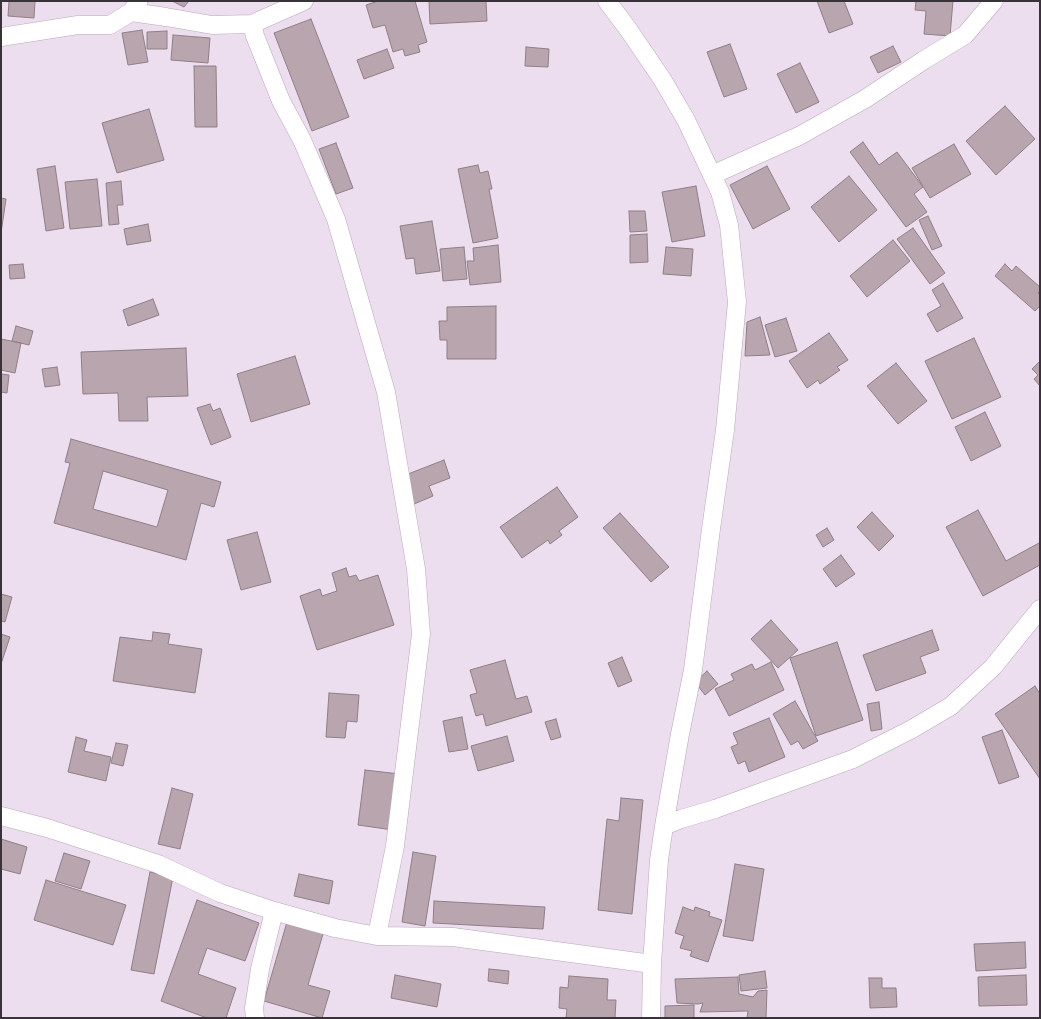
<!DOCTYPE html>
<html>
<head>
<meta charset="utf-8">
<style>
	body { margin:0 }
	#map { position:relative; width:1041px; height:1019px; overflow:hidden; background:#ecdeee; font-family:"DM Sans",sans-serif }
	canvas { display:block }
	.frame { position:absolute; inset:0; border:2px solid #383339; pointer-events:none }
</style>
</head>
<body>
<div id="map">
<canvas width="1041" height="1019"></canvas>
<div class="frame"></div>
</div>
<script>
const ctx = document.querySelector('canvas').getContext('2d');
ctx.lineJoin = 'round';
function paint(path, color) { ctx.fillStyle = color; ctx.fill(path, 'evenodd'); }
const shape = rows => new Path2D(rows.map(r => 'M' + r).join(''));
function stroke(path, color, width, dash) { ctx.strokeStyle = color; ctx.lineWidth = width; ctx.lineCap = dash ? 'butt' : 'round'; ctx.setLineDash(dash || []); ctx.stroke(path); }
const building = shape([
	[9,1,35,1,34,18,8,16,9,1],
	[172,1,189,1,184,7,172,1],
	[378,1,415,1,427,42,418,45,420,52,405,56,403,49,393,52,385,25,373,28,366,5,378,1],
	[429,1,486,1,487,21,430,24,429,1],
	[817,1,844,1,853,24,829,33,817,1],
	[911,1,953,1,950,36,924,34,926,11,915,10,916,2,911,1],
	[311,19,349,117,312,131,274,33,311,19],
	[142,30,148,62,128,65,122,33,142,30],
	[167,31,167,49,147,49,147,32,167,31],
	[173,35,210,38,208,63,171,60,173,35],
	[730,44,747,89,724,97,707,52,730,44],
	[893,46,901,62,878,73,870,57,893,46],
	[526,47,549,49,548,67,525,66,526,47],
	[387,49,394,68,364,79,357,60,387,49],
	[800,63,819,102,796,113,777,74,800,63],
	[194,66,216,66,217,127,195,127,194,66],
	[1005,106,1035,139,996,175,966,141,1005,106],
	[149,109,164,160,117,173,102,123,149,109],
	[863,142,879,165,897,152,923,187,914,194,927,212,906,227,850,152,863,142],
	[336,143,353,188,336,194,319,149,336,143],
	[954,144,971,174,930,198,912,168,954,144],
	[478,165,480,173,488,171,492,189,489,189,498,238,473,243,458,169,478,165],
	[55,166,64,228,46,231,37,169,55,166],
	[767,166,790,209,753,229,730,185,767,166],
	[849,176,877,210,839,242,811,207,849,176],
	[97,179,102,226,70,229,65,182,97,179],
	[121,181,123,205,117,205,119,224,109,225,106,183,121,181],
	[696,186,705,236,672,242,662,192,696,186],
	[1,198,6,199,1,233,1,198],
	[629,211,645,211,647,231,630,232,629,211],
	[928,216,942,246,932,250,919,220,928,216],
	[432,221,440,271,416,274,414,258,406,259,400,226,432,221],
	[148,224,151,241,127,245,124,229,148,224],
	[913,228,945,273,930,284,897,239,913,228],
	[647,234,648,262,630,263,630,235,647,234],
	[893,240,910,261,867,297,850,276,893,240],
	[498,245,501,282,470,285,467,261,474,261,473,248,498,245],
	[464,247,467,279,443,281,440,249,464,247],
	[666,247,693,249,691,276,663,274,666,247],
	[23,264,25,278,10,279,9,265,23,264],
	[1005,264,1012,271,1016,266,1040,287,1040,291,1038,293,1040,295,1040,306,1035,311,995,276,1005,264],
	[943,283,963,318,937,332,927,314,941,306,932,290,943,283],
	[153,299,159,315,128,326,123,310,153,299],
	[496,306,496,359,447,359,447,340,440,340,439,321,447,321,447,307,496,306],
	[760,317,770,355,745,356,747,322,760,317],
	[786,318,797,351,775,357,765,325,786,318],
	[16,326,33,331,29,345,12,341,16,326],
	[829,333,848,360,837,367,840,370,820,384,818,380,807,388,789,361,829,333],
	[974,338,1001,397,952,419,925,361,974,338],
	[1,339,21,343,15,373,1,370,1,339],
	[186,348,188,396,147,397,148,421,119,421,118,393,83,394,81,352,186,348],
	[295,356,310,404,251,422,237,374,295,356],
	[1040,361,1040,386,1034,379,1038,375,1032,369,1040,361],
	[896,363,927,401,898,424,867,386,896,363],
	[57,367,60,385,45,387,42,369,57,367],
	[1,374,9,375,7,393,1,392,1,374],
	[210,404,213,411,220,408,231,437,211,445,197,408,210,404],
	[985,412,1001,446,971,461,955,427,985,412],
	[71,439,221,482,214,507,201,503,186,560,54,523,70,463,65,462,71,439],
	[103,471,168,490,157,527,93,509,103,471],
	[444,460,450,478,429,486,433,496,414,504,403,476,444,460],
	[557,487,578,517,559,531,562,535,550,544,548,540,522,558,500,527,557,487],
	[978,510,1006,561,1039,543,1040,544,1040,565,983,596,946,527,978,510],
	[872,512,894,536,879,551,857,527,872,512],
	[620,513,669,567,651,582,603,528,620,513],
	[827,528,834,540,823,547,816,535,827,528],
	[257,532,271,582,241,590,227,540,257,532],
	[841,555,855,574,836,587,823,569,841,555],
	[346,568,349,577,356,575,359,581,378,575,394,625,317,650,300,596,320,589,322,596,337,591,332,573,346,568],
	[1,594,12,597,5,622,1,621,1,594],
	[771,620,798,650,778,668,751,639,771,620],
	[932,630,939,650,920,657,926,673,876,691,863,655,932,630],
	[153,632,170,634,168,644,202,649,195,693,113,681,120,637,152,641,153,632],
	[1,634,10,637,1,664,1,634],
	[837,642,863,720,816,736,790,658,837,642],
	[622,657,632,681,618,687,608,663,622,657],
	[505,660,516,699,527,696,532,712,486,726,483,714,476,716,470,695,477,693,470,670,505,660],
	[771,662,784,690,729,716,715,689,734,680,731,674,752,664,755,670,771,662],
	[707,671,718,684,705,695,695,682,707,671],
	[1035,686,1040,694,1040,779,995,714,1035,686],
	[329,693,359,695,357,722,347,721,345,738,326,737,329,693],
	[795,701,818,741,803,749,798,741,791,745,773,714,795,701],
	[879,702,882,729,871,731,867,704,879,702],
	[462,717,468,749,449,752,443,721,462,717],
	[769,718,785,757,749,772,745,761,738,764,731,747,738,744,733,733,769,718],
	[556,719,561,737,551,740,545,722,556,719],
	[1002,730,1019,777,999,784,982,737,1002,730],
	[507,736,514,761,478,771,471,746,507,736],
	[76,737,87,740,84,751,111,757,106,781,68,772,76,737],
	[116,743,128,745,123,766,111,763,116,743],
	[365,770,400,774,393,830,358,825,365,770],
	[172,788,193,794,180,849,158,844,172,788],
	[621,798,643,800,632,914,598,910,607,819,619,821,621,798],
	[1,839,27,847,20,874,1,869,1,839],
	[413,852,436,856,425,926,402,922,413,852],
	[64,853,90,861,81,889,55,881,64,853],
	[735,864,764,869,753,941,723,936,735,864],
	[150,872,173,877,154,974,131,970,150,872],
	[299,874,333,881,329,904,294,896,299,874],
	[46,880,126,905,113,945,34,920,46,880],
	[197,900,259,923,245,961,207,948,198,974,236,988,226,1018,207,1018,161,1001,197,900],
	[434,901,545,907,543,929,433,923,434,901],
	[683,907,694,911,695,907,710,912,709,916,722,920,708,962,690,956,692,951,680,948,684,936,675,933,683,907],
	[287,922,323,934,308,985,330,991,322,1018,264,1001,287,922],
	[1025,942,1026,968,976,971,974,944,1025,942],
	[489,969,509,971,508,984,488,981,489,969],
	[765,971,767,988,741,991,739,975,765,971],
	[395,975,441,984,437,1007,391,998,395,975],
	[1026,975,1027,1005,979,1006,978,977,1026,975],
	[569,976,608,979,607,1000,616,1000,615,1018,566,1018,567,1009,559,1008,560,987,568,988,569,976],
	[738,977,739,994,753,997,758,991,767,990,766,1018,747,1018,748,1011,700,1012,703,1003,698,1004,677,1003,675,979,738,977],
	[869,978,882,978,882,988,896,988,897,1007,870,1008,869,978],
	[694,1005,694,1018,665,1018,665,1006,694,1005]
]);
paint(building, '#b8a5ae');
stroke(building, '#907e87', 1);
const minor = shape([
	[607,1,628,29,662,79,686,120,720,192,729,225,737,302,725,430,711,529,693,670,680,734,664,826,659,860,652,964,651,1018],
	[131,12,166,17,212,25,252,24,304,1],
	[252,24,255,36,281,101,302,140,336,219,386,392,416,569,421,634,395,846,377,936,453,937,652,964],
	[1,37,78,25,110,25,131,12,138,3],
	[712,175,799,136,865,99,924,60,965,35,994,1],
	[1,816,47,828,158,864,220,893,274,911,335,928,377,936],
	[664,826,681,819,715,809,853,759,912,729,951,706,993,667,1040,609],
	[255,1018,254,1008,260,969,274,911]
]);
stroke(minor, '#b6a9b8', 19);
stroke(minor, '#fff', 18);
</script>
</body>
</html>
